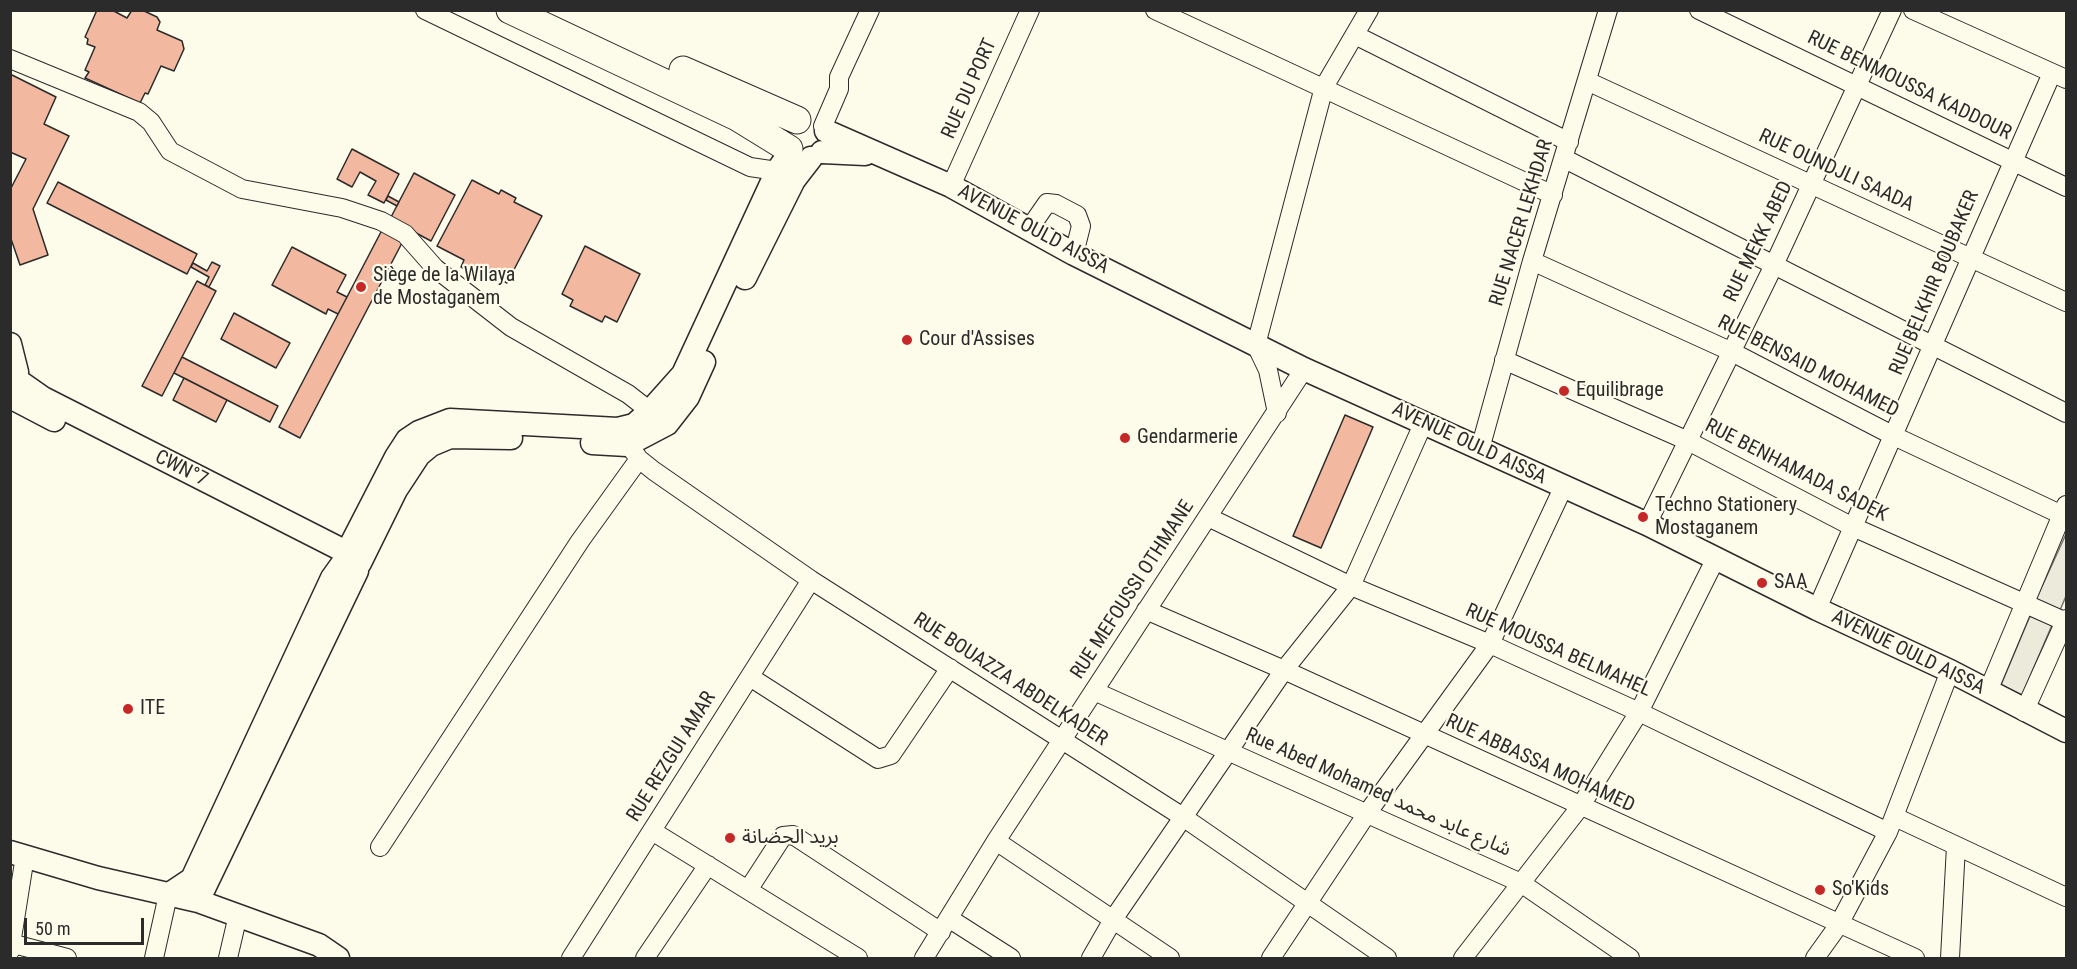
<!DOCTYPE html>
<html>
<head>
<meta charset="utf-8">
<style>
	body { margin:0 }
	#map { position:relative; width:2077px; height:969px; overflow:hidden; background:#fdfbea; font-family:"Roboto Condensed",sans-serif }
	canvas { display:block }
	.frame { position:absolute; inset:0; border:12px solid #2b2b2b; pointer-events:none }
	.scale { position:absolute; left:24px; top:918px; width:120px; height:27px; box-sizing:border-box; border:3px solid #2b2b2b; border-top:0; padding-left:8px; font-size:18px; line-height:21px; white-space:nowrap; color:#2b2b2b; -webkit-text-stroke:4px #fdfbea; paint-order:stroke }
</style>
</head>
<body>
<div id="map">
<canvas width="2077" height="969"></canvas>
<div class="frame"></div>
<div class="scale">50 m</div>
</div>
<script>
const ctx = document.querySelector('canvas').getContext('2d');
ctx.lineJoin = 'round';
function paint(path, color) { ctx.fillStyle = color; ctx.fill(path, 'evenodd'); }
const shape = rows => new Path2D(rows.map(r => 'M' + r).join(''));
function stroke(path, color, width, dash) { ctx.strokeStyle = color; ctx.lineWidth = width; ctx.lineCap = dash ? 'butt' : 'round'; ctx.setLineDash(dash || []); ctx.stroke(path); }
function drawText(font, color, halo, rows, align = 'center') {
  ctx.font = font + ' "Roboto Condensed","Noto Sans Arabic",sans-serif'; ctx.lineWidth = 4.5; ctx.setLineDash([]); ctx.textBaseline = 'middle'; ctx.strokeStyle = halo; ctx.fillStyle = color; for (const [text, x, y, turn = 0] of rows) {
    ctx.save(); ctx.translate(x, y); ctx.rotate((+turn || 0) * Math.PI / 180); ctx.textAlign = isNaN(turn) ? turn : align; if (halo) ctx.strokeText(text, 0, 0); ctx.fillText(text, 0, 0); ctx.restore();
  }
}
const green = shape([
	[2066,534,2066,596,2058,615,2034,604,2066,534],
	[2030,616,2052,625,2022,695,2001,685,2030,616]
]);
paint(green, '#ecebdb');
stroke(green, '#74746e', 1.5);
const building = shape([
	[97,10,112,10,127,18,132,10,142,10,157,17,160,22,157,30,182,41,184,49,174,71,161,66,148,94,145,93,140,103,85,78,89,72,85,70,95,47,87,44,88,39,85,37,97,10],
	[10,74,56,97,44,124,69,136,33,209,48,255,20,265,10,236,10,190,26,159,10,152,10,74],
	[352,149,399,174,384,203,368,195,376,181,360,172,352,187,337,179,352,149],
	[414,173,455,195,431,241,390,219,414,173],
	[472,180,499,194,501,190,516,198,514,202,542,216,507,283,479,268,476,275,461,267,464,260,437,246,472,180],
	[58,182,197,254,187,274,47,203,58,182],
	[388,196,399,202,397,206,386,200,388,196],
	[382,230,403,241,300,438,279,427,382,230],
	[585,246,640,274,617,322,605,316,602,322,570,306,573,300,562,294,585,246],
	[292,247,346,275,337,292,347,297,338,314,328,309,326,314,272,285,292,247],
	[212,262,220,266,209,287,205,285,209,277,191,267,193,263,207,271,212,262],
	[197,281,216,291,162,396,142,386,197,281],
	[234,313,290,343,276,368,221,339,234,313],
	[182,357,278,406,270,422,174,373,182,357],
	[184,378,227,400,216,422,173,400,184,378],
	[1345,415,1373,427,1321,548,1293,536,1345,415]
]);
paint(building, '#f2b8a0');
stroke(building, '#2b2b2b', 1.5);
const minor = shape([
	[425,10,750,167,777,171],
	[1155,10,1553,195],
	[1699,10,2066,187],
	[1913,10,2066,79],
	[1355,35,1569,142],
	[10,59,139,112,151,122,170,151,242,189,342,208,381,221,405,234,435,268,511,327,628,394,659,418],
	[1587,81,2066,302],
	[823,126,839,89,839,77,870,10],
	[1565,159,2066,413],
	[951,186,1030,10],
	[1029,229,1047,203,1056,204,1077,215,1081,226,1074,254],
	[1532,261,1730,351,1894,436,2062,515],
	[1504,360,1688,441,1851,526,2066,622],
	[1277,413,1268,370,1256,345,1324,87,1369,10],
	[621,434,639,459,654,471,811,580,1183,817,1387,958],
	[1480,449,1532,261,1608,10],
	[1208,517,1351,586,1490,644,1639,712,1888,832],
	[1647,524,1774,265,1892,10],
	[1817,609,2052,73],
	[1146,610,1284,670,1915,958],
	[750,677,878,759,891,755,950,668],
	[1094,691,1521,883,1630,958],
	[1988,691,2066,505],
	[2024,712,2066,619],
	[1895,817,2066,897],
	[652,831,858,958],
	[996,841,1170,958],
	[380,847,580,541,639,459],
	[748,890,783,836,793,835,941,932],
	[950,919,1011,958],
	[10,943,67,958],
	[10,951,25,856],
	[154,958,168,895],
	[228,958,238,915],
	[571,958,811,580],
	[645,958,708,865],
	[924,958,996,841,1304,369],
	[1091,958,1114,918,1284,670,1351,586,1423,424],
	[1271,958,1368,812,1490,644,1563,488],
	[1463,958,1580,807,1639,712,1715,560],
	[1815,958,1838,926,1888,832,1950,671],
	[1950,958,1956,846]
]);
const major = shape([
	[826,131,951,186,1074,254,1304,369,1647,524,1817,609,1950,671,2066,731],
	[822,152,865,154],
	[745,278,794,180,811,158],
	[10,344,17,372,16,385],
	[13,377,43,398,352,555],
	[10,397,54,420],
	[592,443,627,445,667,424,688,397,704,362],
	[344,558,396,457,407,440,419,432,450,420,618,429,634,425,650,411,683,374,777,171,791,151],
	[360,563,396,490,419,455,431,445,450,437,511,438],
	[10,852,98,878,198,901,319,945,338,958],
	[168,895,192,879,332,578,342,564],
	[198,901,357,571]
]);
const highway = shape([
	[510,10,737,117,789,149],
	[683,70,797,120]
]);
stroke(minor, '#2b2b2b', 20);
stroke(major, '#2b2b2b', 25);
stroke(highway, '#2b2b2b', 29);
stroke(minor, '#fdfbea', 18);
stroke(major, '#fdfbea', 22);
stroke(highway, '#fdfbea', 27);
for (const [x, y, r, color] of [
	[361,287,6,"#c62828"],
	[907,340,6,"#c62828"],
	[1564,391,6,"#c62828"],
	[1125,438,6,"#c62828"],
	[1643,517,6,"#c62828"],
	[1762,583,6,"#c62828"],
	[128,709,6,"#c62828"],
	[730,838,6,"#c62828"],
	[1820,890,6,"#c62828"]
]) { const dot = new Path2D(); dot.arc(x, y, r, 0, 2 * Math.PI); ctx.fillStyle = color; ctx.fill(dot); stroke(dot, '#fdfbea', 2); }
drawText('20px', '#2b2b2b', '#fdfbea', [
	["RUE BENMOUSSA KADDOUR",1909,86,26],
	["RUE DU PORT",970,89,-66],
	["RUE OUNDJLI SAADA",1836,171,25],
	["RUE NACER LEKHDAR",1522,223,-73],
	["AVENUE OULD AISSA",1033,230,28],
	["RUE MEKK ABED",1759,242,-64],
	["RUE BELKHIR BOUBAKER",1935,283,-67],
	["RUE BENSAID MOHAMED",1808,367,27],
	["AVENUE OULD AISSA",1469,444,25],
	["CWN°7",181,469,27],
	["RUE BENHAMADA SADEK",1796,471,27],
	["RUE MEFOUSSI OTHMANE",1133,590,-57],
	["RUE MOUSSA BELMAHEL",1558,651,24],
	["AVENUE OULD AISSA",1908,653,26],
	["RUE BOUAZZA ABDELKADER",1010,680,33],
	["RUE REZGUI AMAR",672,757,-58],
	["RUE ABBASSA MOHAMED",1540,764,25],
	["Rue Abed Mohamed شارع عابد محمد",1378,793,24]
]);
drawText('20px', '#2b2b2b', '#fdfbea', [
	["Siège de la Wilaya",373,276],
	["de Mostaganem",373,299],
	["Cour d'Assises",919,340],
	["Equilibrage",1576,391],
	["Gendarmerie",1137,438],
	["Techno Stationery",1655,506],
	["Mostaganem",1655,529],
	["SAA",1774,583],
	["ITE",140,709],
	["بريد الحضانة",742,838],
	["So'Kids",1832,890]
], 'left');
</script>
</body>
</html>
